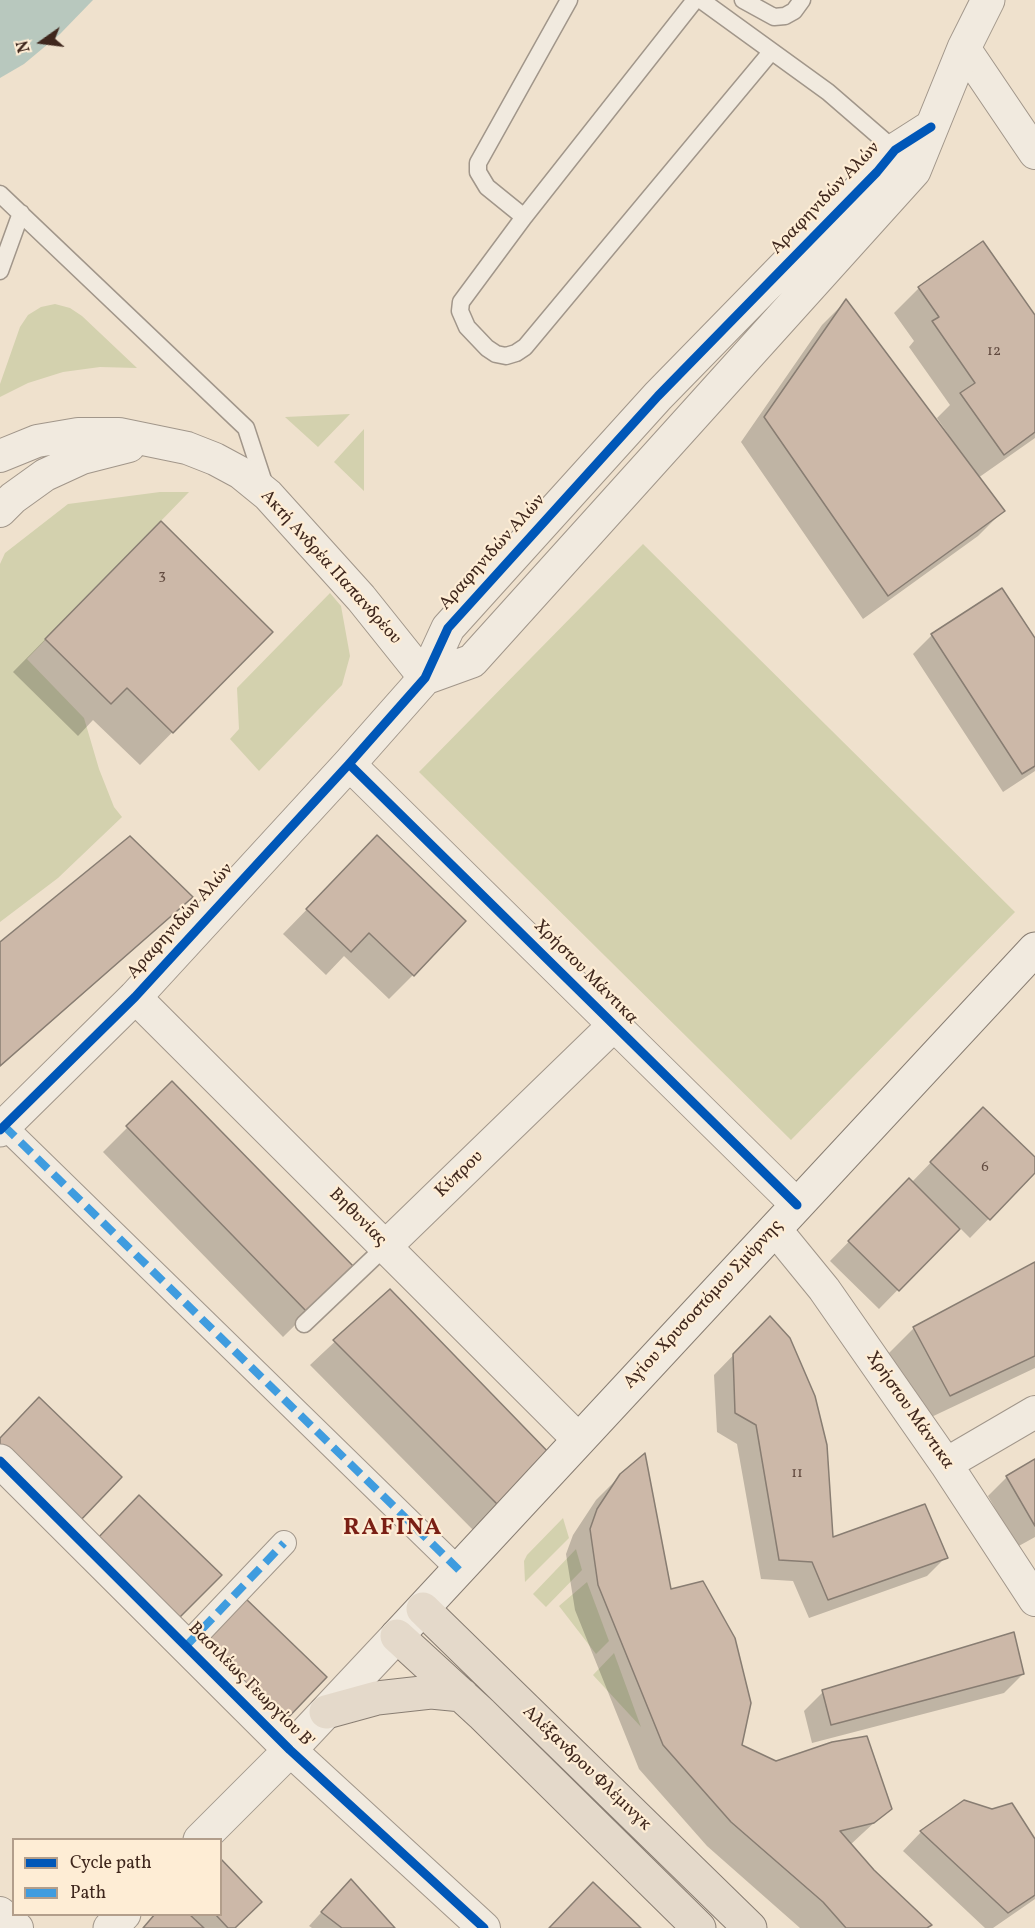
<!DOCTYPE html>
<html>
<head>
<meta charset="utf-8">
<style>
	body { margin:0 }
	#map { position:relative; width:1035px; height:1928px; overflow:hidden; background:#efe1cd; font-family:Vollkorn,serif }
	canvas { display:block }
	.legend { position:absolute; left:12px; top:1838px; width:210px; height:78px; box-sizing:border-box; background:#feedd5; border:2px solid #b29e8b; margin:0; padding:8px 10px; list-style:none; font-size:18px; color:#3f271d }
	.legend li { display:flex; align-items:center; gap:12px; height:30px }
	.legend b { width:30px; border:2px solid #b29e8b }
	.north { position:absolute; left:12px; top:12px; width:60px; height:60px; -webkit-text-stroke:4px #feedd5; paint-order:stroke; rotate:256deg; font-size:16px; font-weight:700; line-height:24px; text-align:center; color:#3f271d }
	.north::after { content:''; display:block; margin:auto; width:21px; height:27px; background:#3f271d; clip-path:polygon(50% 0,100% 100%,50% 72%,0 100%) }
</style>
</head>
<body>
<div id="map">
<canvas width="1035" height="1928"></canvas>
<ul class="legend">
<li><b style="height:8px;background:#0057b8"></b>Cycle path</li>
<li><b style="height:8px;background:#3f9cdf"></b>Path</li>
</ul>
<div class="north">N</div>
</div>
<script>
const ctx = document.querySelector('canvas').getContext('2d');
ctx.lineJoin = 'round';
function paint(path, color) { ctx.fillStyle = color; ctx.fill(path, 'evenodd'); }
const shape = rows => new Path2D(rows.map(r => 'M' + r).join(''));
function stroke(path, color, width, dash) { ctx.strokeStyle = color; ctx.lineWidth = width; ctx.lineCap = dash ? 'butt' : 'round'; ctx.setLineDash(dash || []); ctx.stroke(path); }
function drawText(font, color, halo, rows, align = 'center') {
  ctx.font = font + ' Vollkorn,serif'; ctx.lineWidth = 4.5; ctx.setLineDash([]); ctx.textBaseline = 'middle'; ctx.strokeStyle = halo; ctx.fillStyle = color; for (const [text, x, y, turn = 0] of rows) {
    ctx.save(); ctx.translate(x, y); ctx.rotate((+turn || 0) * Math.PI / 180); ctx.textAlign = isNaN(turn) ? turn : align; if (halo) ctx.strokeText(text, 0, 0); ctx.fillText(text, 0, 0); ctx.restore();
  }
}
paint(shape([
	[55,304,70,308,82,316,137,368,100,367,63,372,28,383,0,397,0,384,20,327,28,315,41,307],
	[350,414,318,447,285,417],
	[364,429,364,491,334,462],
	[160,492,189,492,27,659,84,718,99,769,114,807,122,817,58,878,0,922,0,564,5,553,68,504],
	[643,544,1015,912,791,1140,419,772],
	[330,593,341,606,350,656,342,685,259,771,230,739,239,729,237,688],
	[563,1518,569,1538,525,1582,524,1561,527,1555],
	[576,1549,582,1570,546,1607,533,1594],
	[587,1582,609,1641,596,1654,559,1606],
	[614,1653,641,1727,593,1675]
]), '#d3d1ae');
paint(shape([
	[0,0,93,0,60,34,24,64,0,78]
]), '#b8c8be');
paint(shape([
	[983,243,1035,318,1035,438,978,478,1003,511,978,536,863,619,741,442,822,325,846,301,946,436,948,434,937,418,950,405,909,347,914,341,894,313,919,288],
	[128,555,271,632,140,765,93,720,78,736,13,672],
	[1002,590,1035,641,1035,771,1003,792,913,654,932,635],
	[353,862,413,975,389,999,344,956,326,975,283,934],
	[191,897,166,921,0,1067,0,944],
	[172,1083,353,1268,283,1337,103,1152],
	[964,1128,1035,1159,1035,1171,970,1238,959,1227,879,1309,830,1261,909,1180,912,1182],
	[1035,1264,1035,1368,925,1420,889,1353,914,1328],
	[389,1291,551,1457,475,1532,310,1365],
	[751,1337,831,1539,946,1557,927,1576,809,1618,793,1581,761,1579,737,1444,717,1432,714,1375],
	[1035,1461,1035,1537,1017,1547,988,1496,1007,1477],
	[621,1475,670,1591,740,1746,775,1763,890,1808,850,1845,926,1928,800,1928,707,1846,639,1769,575,1610,566,1554,573,1535,596,1500],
	[1023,1674,1004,1693,812,1743,804,1711,823,1692],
	[921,1832,1035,1841,1035,1899,993,1928,985,1928,903,1851],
	[338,1894,393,1928,312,1928,309,1926],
	[156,1914,220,1914,233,1928,143,1928]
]), '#0003');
const building = shape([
	[983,241,1035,315,1035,432,1004,455,960,393,975,383,932,321,939,317,918,287,983,241],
	[846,299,1005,511,888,596,764,417,846,299],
	[161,521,273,632,173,733,127,688,111,704,45,639,161,521],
	[1002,588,1035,638,1035,766,1022,774,931,634,1002,588],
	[377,835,466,921,414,976,369,933,351,952,306,909,377,835],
	[130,836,193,897,0,1066,0,942,130,836],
	[172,1081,355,1268,308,1313,126,1126,172,1081],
	[983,1107,1035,1157,1035,1173,990,1220,930,1162,983,1107],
	[909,1178,960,1229,899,1291,848,1241,909,1178],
	[1035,1262,1035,1356,950,1396,913,1327,1035,1262],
	[390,1289,553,1457,501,1508,333,1340,390,1289],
	[770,1316,790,1338,815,1396,827,1445,833,1537,925,1504,948,1558,828,1600,812,1562,779,1560,756,1425,735,1413,733,1354,770,1316],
	[39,1397,122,1477,78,1523,0,1448,0,1438,39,1397],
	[645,1453,671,1589,703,1581,735,1638,751,1703,742,1745,776,1761,832,1742,867,1736,892,1809,874,1823,840,1831,874,1870,932,1925,927,1928,846,1928,823,1902,731,1822,663,1745,598,1585,590,1529,597,1509,620,1474,645,1453],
	[1035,1459,1035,1526,1006,1476,1035,1459],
	[139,1495,222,1575,177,1620,95,1541,139,1495],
	[244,1597,327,1677,283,1723,200,1643,244,1597],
	[1014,1632,1024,1674,831,1725,822,1690,1014,1632],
	[964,1800,992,1809,1012,1803,1035,1839,1035,1895,1008,1913,920,1831,964,1800],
	[220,1858,262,1902,235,1928,228,1928,215,1914,220,1914,220,1858],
	[351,1879,395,1928,342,1928,321,1912,351,1879],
	[593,1882,641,1928,549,1928,593,1882],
	[155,1914,189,1914,204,1928,143,1928,155,1914]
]);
paint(building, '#ccb8a8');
stroke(building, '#887d72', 1.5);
const service = shape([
	[569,0,478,163,478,172,487,187,524,217,461,302,460,311,467,327,487,348,496,354,506,356,516,353,525,347,771,52],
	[701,0,828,92,895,150],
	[743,0,774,17,785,16,794,11,802,0],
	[0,194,246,428,266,489],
	[524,217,695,0],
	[0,271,21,213],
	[304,1324,385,1247]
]);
const pedestrian = shape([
	[4,1126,459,1570],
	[186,1646,284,1543]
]);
const minor = shape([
	[964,48,1035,153],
	[0,456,37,441,78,434,119,434,187,448,215,459,241,473,268,495,361,598,425,678],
	[0,511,13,498,45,475,82,458,129,446],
	[349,764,797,1205],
	[135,997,579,1440],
	[775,1229,824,1289,946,1464,1035,1600],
	[385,1247,614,1025],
	[946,1464,1035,1412],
	[290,1750,484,1928],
	[0,1913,17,1928]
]);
const tertiary = shape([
	[425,678,472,661,914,171,964,48,988,0],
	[0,1130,135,997,349,764,425,678,448,628,658,396,877,172,895,150,931,127],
	[0,1461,290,1750],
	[200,1840,290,1750,397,1636],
	[110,1928,124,1914]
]);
const secondary = shape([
	[397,1636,1035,949]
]);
const primary = shape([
	[423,1609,750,1928],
	[397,1636,482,1714,699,1928],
	[326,1712,377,1698,431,1692,462,1695]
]);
stroke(service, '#a1968a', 19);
stroke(pedestrian, '#a1968a', 26);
stroke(minor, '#a1968a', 34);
stroke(tertiary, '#a1968a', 35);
stroke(secondary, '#887d72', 35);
stroke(primary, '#887d72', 35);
stroke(service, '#f1eadf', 16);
stroke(pedestrian, '#f1eadf', 24);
stroke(minor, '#f1eadf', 32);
stroke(tertiary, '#f1eadf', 33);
stroke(secondary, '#f1eadf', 33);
stroke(primary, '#e4d9ca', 33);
stroke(shape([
	[4,1126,459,1570],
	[186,1646,284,1543]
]), '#3f9cdf', 8, [15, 8]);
stroke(shape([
	[349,764,797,1205],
	[0,1130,135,997,349,764,425,678,448,628,658,396,877,172,895,150,931,127],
	[0,1461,290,1750,484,1928]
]), '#0057b8', 9);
drawText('15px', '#624b40', null, [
	["12",994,352],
	["3",162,576],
	["6",985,1168],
	["11",797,1474]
]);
drawText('18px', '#3f271d', '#feedd5', [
	["Αραφηνιδών Αλών",826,199,-46],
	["Αραφηνιδών Αλών",493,553,-48],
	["Ακτή Ανδρέα Παπανδρέου",330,568,48],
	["Αραφηνιδών Αλών",181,922,-48],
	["Χρήστου Μάντικα",585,973,45],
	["Κύπρου",460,1175,-44],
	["Βηθυνίας",357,1218,45],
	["Αγίου Χρυσοστόμου Σμύρνης",704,1305,-47],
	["Χρήστου Μάντικα",909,1411,55],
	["Βασιλέως Γεωργίου Β'",250,1686,45],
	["Αλέξανδρου Φλέμινγκ",586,1769,44]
]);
ctx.letterSpacing = '1.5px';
drawText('bold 24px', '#7a1f14', '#feedd5', [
	["RAFINA",393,1530]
]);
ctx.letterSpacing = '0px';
</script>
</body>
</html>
